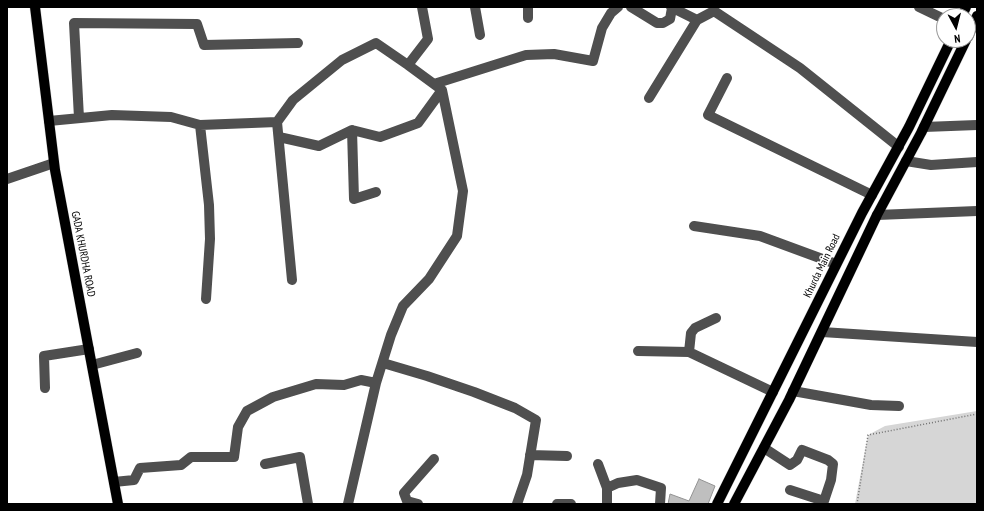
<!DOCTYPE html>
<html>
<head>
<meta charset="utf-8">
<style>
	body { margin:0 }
	#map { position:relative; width:984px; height:511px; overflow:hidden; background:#fff; font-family:"PT Sans Narrow",sans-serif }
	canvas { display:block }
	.frame { position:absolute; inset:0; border:8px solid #000; pointer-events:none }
	.north { position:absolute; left:936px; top:8px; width:40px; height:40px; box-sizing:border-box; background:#fff; border:1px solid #999; border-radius:50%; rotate:173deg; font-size:11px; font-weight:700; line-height:16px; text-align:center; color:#000 }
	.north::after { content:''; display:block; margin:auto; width:14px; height:18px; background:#000; clip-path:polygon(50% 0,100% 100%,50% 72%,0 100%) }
</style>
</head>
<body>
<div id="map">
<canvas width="984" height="511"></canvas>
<div class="frame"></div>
<div class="north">N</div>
</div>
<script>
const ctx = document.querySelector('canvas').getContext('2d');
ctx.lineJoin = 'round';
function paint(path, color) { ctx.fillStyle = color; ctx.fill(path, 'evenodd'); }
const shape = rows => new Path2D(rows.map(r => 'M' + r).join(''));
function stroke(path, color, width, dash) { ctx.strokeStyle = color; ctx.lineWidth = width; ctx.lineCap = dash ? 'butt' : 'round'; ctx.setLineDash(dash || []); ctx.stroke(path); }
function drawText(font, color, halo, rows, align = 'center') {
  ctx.font = font + ' "PT Sans Narrow",sans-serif'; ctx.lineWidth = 3.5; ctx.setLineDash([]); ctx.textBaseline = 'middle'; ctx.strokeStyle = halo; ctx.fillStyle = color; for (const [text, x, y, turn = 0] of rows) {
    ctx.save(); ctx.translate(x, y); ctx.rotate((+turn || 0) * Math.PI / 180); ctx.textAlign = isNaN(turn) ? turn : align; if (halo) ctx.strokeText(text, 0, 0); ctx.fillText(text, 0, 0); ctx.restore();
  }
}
paint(shape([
	[977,411,977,504,855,504,868,435,885,426]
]), '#d6d6d6');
const building = shape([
	[699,479,715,486,708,504,668,504,670,494,689,501,699,479]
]);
paint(building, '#bfbfbf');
stroke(building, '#939393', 1);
const major = shape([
	[35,7,55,170,118,504],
	[962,16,966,7],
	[968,37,977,16],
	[717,504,862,213,909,127,951,40],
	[734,504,789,400,877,215,921,133,966,40]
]);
stroke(major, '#dbdbdb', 11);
stroke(shape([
	[857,504,868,435,977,414]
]), '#717171', 1.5, [1, 2]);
stroke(shape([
	[475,7,480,35],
	[631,7,657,23,663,23,670,19,672,8],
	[671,7,697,20,714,11,800,68,899,147],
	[919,7,944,19],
	[528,18,528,7],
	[727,78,708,115,872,195],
	[434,84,526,55,554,54,593,61,602,28,611,13,618,7],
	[649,98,697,20],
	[79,118,74,23,197,24,204,45,298,43],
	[49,121,112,115,171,117,200,125,277,122,293,100,342,60,376,43,408,65,428,39,422,7],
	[277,122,292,280],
	[200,125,209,205,210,239,206,299],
	[924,127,977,125],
	[352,130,354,199,376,192],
	[279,137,319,146,352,130,380,137,418,123,442,90],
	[906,161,931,165,977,162],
	[7,179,54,163],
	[877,215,977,211],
	[694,226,760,236,836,264],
	[822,332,977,342],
	[638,351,689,352,773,392],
	[689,352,691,333,695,328,716,318],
	[383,363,427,376,474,392,515,408,536,420,527,475,517,504],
	[92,365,137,353],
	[45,388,44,356,89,349],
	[793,391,871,405,899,406],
	[764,448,790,465,797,460,802,450,828,460,833,464,831,480,824,501,790,490],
	[530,455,567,456],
	[265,464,300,457,308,504],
	[598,464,607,488,618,483,637,480,661,488,660,504],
	[114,482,134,480,140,468,181,465,191,457,234,457,238,427,247,411,273,397,316,384,344,385,361,380,376,383],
	[607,488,607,504],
	[348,504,376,383,391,335,403,306,429,279,457,236,463,191,442,90,408,65],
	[418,504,407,501,404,493,434,459],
	[557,504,571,504]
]), '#4f4f4f', 10);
stroke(major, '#000', 10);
drawText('11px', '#000', '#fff', [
	["GADA KHURDHA ROAD",83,254,79],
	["Khurda Main Road",822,266,-64]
]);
</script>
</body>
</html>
